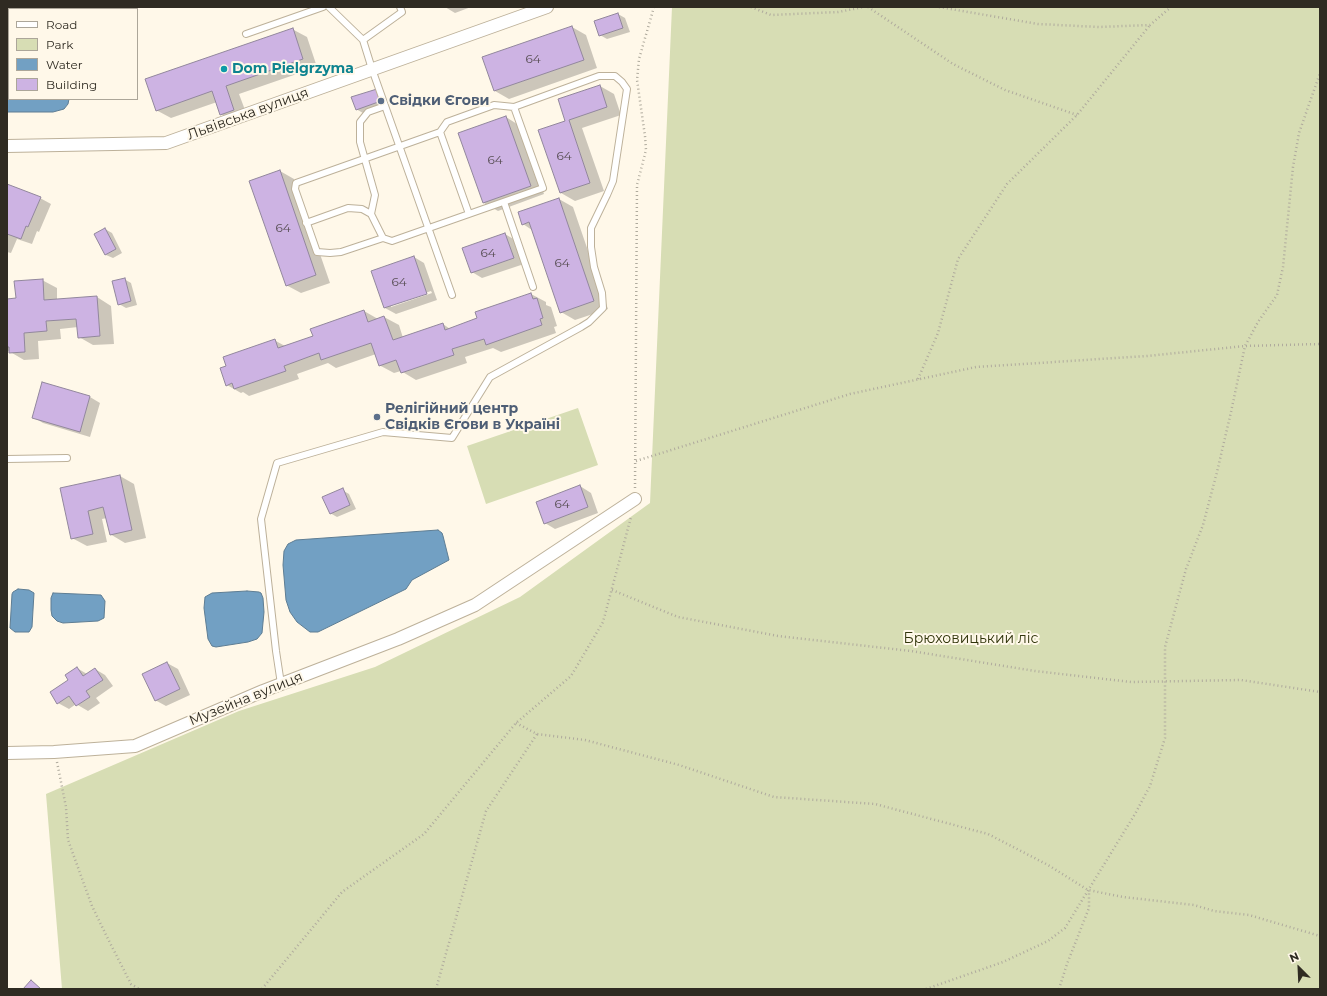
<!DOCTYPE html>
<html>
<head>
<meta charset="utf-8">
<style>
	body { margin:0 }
	#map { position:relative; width:1327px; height:996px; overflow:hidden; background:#fff8e9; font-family:Montserrat,sans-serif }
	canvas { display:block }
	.frame { position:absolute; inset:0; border:8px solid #2f2b22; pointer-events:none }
	.legend { position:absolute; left:8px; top:8px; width:130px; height:92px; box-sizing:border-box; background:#fff8e9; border:1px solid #aca699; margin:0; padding:5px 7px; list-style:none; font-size:12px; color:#2f2b22 }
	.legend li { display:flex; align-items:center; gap:8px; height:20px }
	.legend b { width:20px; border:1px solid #aca699 }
	.north { position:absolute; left:1279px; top:948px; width:40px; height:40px; -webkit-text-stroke:3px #fff8e9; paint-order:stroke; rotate:336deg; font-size:11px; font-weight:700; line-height:16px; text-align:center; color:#2f2b22 }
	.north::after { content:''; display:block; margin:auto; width:14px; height:18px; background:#2f2b22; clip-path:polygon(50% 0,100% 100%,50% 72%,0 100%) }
</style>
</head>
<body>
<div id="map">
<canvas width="1327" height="996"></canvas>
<div class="frame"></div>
<ul class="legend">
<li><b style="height:5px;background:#fff"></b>Road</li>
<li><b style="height:11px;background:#d7ddb4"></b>Park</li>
<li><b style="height:11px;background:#72a0c3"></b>Water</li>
<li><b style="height:11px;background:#cdb3e3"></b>Building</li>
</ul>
<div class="north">N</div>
</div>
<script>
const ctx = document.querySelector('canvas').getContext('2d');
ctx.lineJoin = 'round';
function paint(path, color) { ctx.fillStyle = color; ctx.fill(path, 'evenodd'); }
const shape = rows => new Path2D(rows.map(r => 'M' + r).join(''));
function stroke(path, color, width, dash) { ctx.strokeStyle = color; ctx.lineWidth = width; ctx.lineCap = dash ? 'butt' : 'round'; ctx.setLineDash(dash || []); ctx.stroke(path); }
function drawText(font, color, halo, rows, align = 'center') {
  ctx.font = font + ' Montserrat,sans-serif'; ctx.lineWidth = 4; ctx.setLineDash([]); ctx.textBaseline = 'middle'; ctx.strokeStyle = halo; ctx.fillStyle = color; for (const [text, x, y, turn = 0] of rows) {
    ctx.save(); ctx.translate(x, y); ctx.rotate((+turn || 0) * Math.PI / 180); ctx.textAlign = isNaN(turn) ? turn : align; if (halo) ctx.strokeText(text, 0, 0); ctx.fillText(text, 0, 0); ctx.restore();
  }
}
paint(shape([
	[672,7,1320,7,1320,989,62,989,46,794,239,711,375,667,520,597,650,503],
	[578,408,598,465,486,504,467,446]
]), '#d7ddb4');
const water = shape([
	[7,25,9,28,9,99,69,99,68,104,64,109,53,112,7,112,7,25],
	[438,530,442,533,443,536,449,560,412,580,406,589,318,632,310,632,297,622,290,612,286,600,283,565,284,551,288,544,296,540,438,530],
	[18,589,29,590,34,593,32,627,29,632,15,632,10,628,12,594,13,592,18,589],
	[247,591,259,592,261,593,263,598,264,612,262,633,257,639,248,642,216,647,212,646,208,639,204,608,205,597,212,593,247,591],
	[53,593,101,595,105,601,104,618,98,621,63,623,57,621,52,616,51,610,51,598,53,593]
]);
paint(water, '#72a0c3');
stroke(water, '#5e7d93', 1);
paint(shape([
	[445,7,471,7,455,13],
	[618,14,625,18,630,32,607,39,600,35],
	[572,27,586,35,597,68,509,99,495,91],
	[292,29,307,37,317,67,239,94,248,118,235,123,221,114,217,102,171,118,156,110],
	[600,86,614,94,621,115,582,128,604,191,575,201,561,193,540,130,566,121],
	[376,90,387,105,363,113,356,109],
	[506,117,520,126,544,194,498,211,484,203],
	[280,171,294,179,330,283,301,293,286,285],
	[7,185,40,198,51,204,39,232,37,231,32,244,17,239,11,253,7,252],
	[559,199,573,207,608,309,575,320,561,312,532,230,523,224],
	[105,229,112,233,122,253,113,258,106,255,95,234],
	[505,234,515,240,524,264,482,278,472,272],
	[414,257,424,263,437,300,396,314,385,308],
	[431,291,432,293,391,307,391,305],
	[124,279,131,283,137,305,126,308,119,304],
	[42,280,57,288,57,300,97,297,111,306,114,344,93,345,79,337,78,327,60,329,61,339,38,341,39,359,24,360,7,350,7,300,17,299],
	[531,294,546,302,546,305,551,307,557,326,554,327,556,333,501,352,493,348,465,357,467,363,416,380,401,371,394,373,379,365,376,354,336,368,328,363,297,374,299,379,249,396,243,392,241,393,227,385,227,366,274,340,285,346,314,336,364,311,378,319,384,317,399,325,403,338,443,324,450,329,478,319],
	[43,384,90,397,100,403,90,437,43,423,33,417],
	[120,476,134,484,146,538,125,543,110,534,107,518,102,519,107,542,87,546,72,538,61,489],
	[580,486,591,493,598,513,555,529,545,523],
	[342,490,349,494,356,509,337,517,330,513],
	[167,663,178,669,190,695,166,706,155,700],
	[77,668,87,674,95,669,105,675,113,686,96,698,100,703,88,711,76,704,69,709,58,703]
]), '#0003');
const building = shape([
	[618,13,623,28,599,36,594,21,618,13],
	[572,26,584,60,494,91,482,57,572,26],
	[293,28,303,59,226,86,234,110,220,115,212,91,156,111,145,79,293,28],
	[600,85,607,107,569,120,590,183,560,193,538,130,565,121,558,99,600,85],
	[377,89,381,101,356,110,351,97,377,89],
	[506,116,531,186,483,203,458,133,506,116],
	[280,170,316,275,286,286,249,181,280,170],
	[7,184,41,197,28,227,26,226,21,239,7,234,7,184],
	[559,198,594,301,560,313,529,222,522,225,518,212,559,198],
	[105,228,116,249,105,255,94,234,105,228],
	[505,233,514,258,471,273,462,248,505,233],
	[414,256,427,294,384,308,371,271,414,256],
	[125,278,131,301,118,305,112,281,125,278],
	[43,279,44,300,97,296,100,336,78,338,76,319,46,321,47,331,24,333,25,352,9,353,9,347,7,347,7,299,16,298,14,281,43,279],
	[531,293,533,299,537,298,543,318,540,319,542,325,486,345,484,339,452,349,454,355,401,373,396,360,379,366,371,343,321,360,319,353,284,366,286,371,234,389,232,383,226,386,220,368,226,366,223,357,275,339,278,348,313,336,310,329,364,310,368,322,384,316,393,340,443,323,445,330,477,318,475,312,531,293],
	[42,382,90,396,80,432,32,418,42,382],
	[120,475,132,530,110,535,103,507,88,511,93,534,71,539,60,488,120,475],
	[580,485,588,507,544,524,536,502,580,485],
	[343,488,350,505,330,514,322,497,343,488],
	[167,662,180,689,155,701,142,674,167,662],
	[77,667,83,676,95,668,103,680,86,691,90,697,76,706,69,696,57,704,50,692,68,680,65,675,77,667],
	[31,980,41,989,23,989,31,980]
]);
paint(building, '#cdb3e3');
stroke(building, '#92879c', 1);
const lane = shape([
	[329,7,363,40,372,69,452,295],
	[246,34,323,7],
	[363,40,402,12,400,7],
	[385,106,368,112,360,122,360,142,375,195,371,214,383,238,392,241,543,188,514,107],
	[440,132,469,214],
	[504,202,533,287],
	[306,223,348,208,362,209,371,214],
	[7,459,67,458],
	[281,684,276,651,261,519,277,463,383,432,452,438,490,377,581,327,589,322,603,308,602,293,594,267,591,247,591,228,607,195,613,181,627,89,622,82,615,76,599,76,514,107,494,105,447,122,440,132,296,183,295,189,317,252,330,253,341,252,383,238]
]);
const street = shape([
	[7,146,166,143,547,7],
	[7,753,54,752,135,746,263,691,398,639,475,605,635,499]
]);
stroke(lane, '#bdb19a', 8);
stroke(street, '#bdb19a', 14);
stroke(shape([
	[751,7,771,15,838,12,864,7],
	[868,7,953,64,1005,90,1077,115],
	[939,7,1038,24,1099,27,1150,25,1171,7],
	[918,379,938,333,958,259,1007,184,1077,115,1150,25],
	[636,461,850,394,976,367,1147,356,1245,346,1320,344],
	[635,488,637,185,646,150,645,136,637,80,639,59,654,7],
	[612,590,678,617,778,636,911,651,1035,671,1131,682,1241,680,1320,692],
	[516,723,537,734,585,740,679,765,774,797,875,804,988,834,1048,865,1088,890,1123,897,1194,905,1214,911,1249,915,1320,936],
	[57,762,66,807,68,840,92,906,108,939,131,984,139,989],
	[262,989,342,892,424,834,516,723,571,676,603,622,631,517],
	[436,989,486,811,537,734],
	[926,989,1003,962,1048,941,1065,928,1135,814,1150,786,1165,738,1165,647,1186,569,1203,525,1217,472,1231,412,1245,346,1258,322,1277,295,1283,267,1293,167,1299,133,1320,73],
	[1059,989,1067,964,1089,908,1089,891]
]), '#afaa9d', 2.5, [1, 3]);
stroke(lane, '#fff', 6);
stroke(street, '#fff', 12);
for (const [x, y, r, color] of [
	[224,69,4,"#0f9aa8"],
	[381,101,4,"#5c6f8a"],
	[377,417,4,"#5c6f8a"]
]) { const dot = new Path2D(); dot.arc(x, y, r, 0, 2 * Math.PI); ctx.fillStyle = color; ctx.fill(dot); stroke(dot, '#fff8e9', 1.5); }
drawText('12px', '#564d52', null, [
	["64",533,59],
	["64",564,156],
	["64",495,160],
	["64",283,228],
	["64",488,253],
	["64",562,263],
	["64",399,282],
	["64",562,504]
]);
drawText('bold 14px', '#0d838f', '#fff8e9', [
	["Dom Pielgrzyma",232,69]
], 'left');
drawText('bold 14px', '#4e5e75', '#fff8e9', [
	["Свідки Єгови",389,101],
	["Релігійний центр",385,409],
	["Свідків Єгови в Україні",385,425]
], 'left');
drawText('14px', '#2f2b22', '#fff8e9', [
	["Львівська вулиця",248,114,-20],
	["Музейна вулиця",246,699,-22]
]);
drawText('14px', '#30340a', '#fff8e9', [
	["Брюховицький ліс",971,639]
]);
</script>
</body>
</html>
